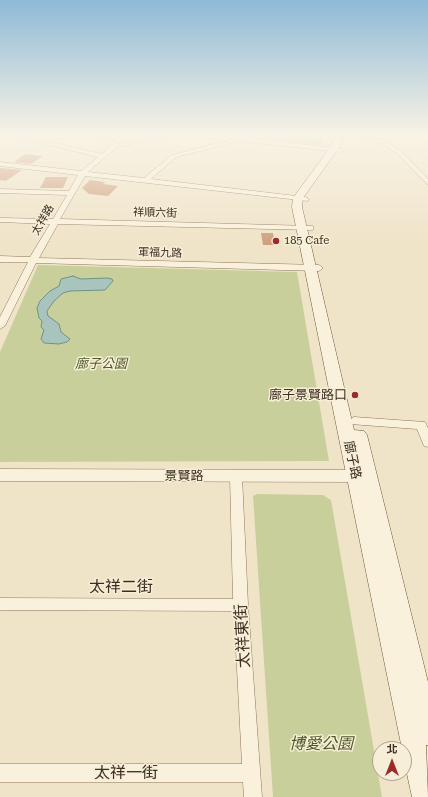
<!DOCTYPE html>
<html>
<head>
<meta charset="utf-8">
<style>
	body { margin:0 }
	#map { position:relative; width:428px; height:797px; overflow:hidden; background:#f0e4c8; font-family:"Roboto Serif","Noto Sans TC",serif }
	canvas { display:block }
	.north { position:absolute; left:372px; top:741px; width:40px; height:40px; box-sizing:border-box; background:#f7eed8; border:1px solid #ada18e; border-radius:50%; rotate:0deg; font-size:11px; font-weight:700; line-height:16px; text-align:center; color:#3d2e20 }
	.north::after { content:''; display:block; margin:auto; width:14px; height:18px; background:#9e2a2b; clip-path:polygon(50% 0,100% 100%,50% 72%,0 100%) }
</style>
</head>
<body>
<div id="map">
<canvas width="428" height="797"></canvas>
<div class="north">北</div>
</div>
<script>
const ctx = document.querySelector('canvas').getContext('2d');
ctx.lineJoin = 'round';
function paint(path, color) { ctx.fillStyle = color; ctx.fill(path, 'evenodd'); }
const shape = rows => new Path2D(rows.map(r => 'M' + r).join(''));
function stroke(path, color, width, dash) { ctx.strokeStyle = color; ctx.lineWidth = width; ctx.lineCap = dash ? 'butt' : 'round'; ctx.setLineDash(dash || []); ctx.stroke(path); }
function drawText(font, color, halo, rows, align = 'center') {
  ctx.font = font + ' "Roboto Serif","Noto Sans TC",serif'; ctx.lineWidth = 3; ctx.setLineDash([]); ctx.textBaseline = 'middle'; ctx.strokeStyle = halo; ctx.fillStyle = color; for (const [text, x, y, turn = 0] of rows) {
    ctx.save(); ctx.translate(x, y); ctx.rotate((+turn || 0) * Math.PI / 180); ctx.textAlign = isNaN(turn) ? turn : align; if (halo) ctx.strokeText(text, 0, 0); ctx.fillText(text, 0, 0); ctx.restore();
  }
}
paint(shape([
	[276,134,325,134,321,145,259,138],
	[38,265,297,272,329,461,0,462,0,352],
	[257,494,323,495,331,500,382,797,273,797,253,496]
]), '#c9cf9b');
const water = shape([
	[73,276,81,279,107,278,112,279,113,281,105,290,70,291,63,293,54,301,47,311,48,316,59,324,61,332,70,339,67,342,59,344,44,343,41,339,44,330,41,327,42,321,39,318,37,308,40,301,50,291,59,286,61,279,73,276]
]);
paint(water, '#a9c4bc');
stroke(water, '#6f938a', 1);
paint(shape([
	[25,154,43,156,31,164,14,162],
	[0,168,22,170,6,181,0,180],
	[46,177,68,177,63,188,40,188],
	[90,180,105,182,103,184,118,186,108,196,89,194,82,188],
	[261,233,273,233,275,245,263,245]
]), '#cf9f7d');
const minor = shape([
	[6,134,16,134,102,154,111,146,97,134,104,134,108,137,115,134,122,134,111,140,116,144,165,134,176,134,117,147,88,172,144,178,172,155,253,134,263,134,250,138,342,149,343,150,340,152,247,142,244,140,176,157,151,179,305,197,309,199,308,201,85,176,60,219,310,226,313,226,313,230,58,224,39,258,319,265,323,268,319,271,36,263,5,326,0,329,0,317,28,262,0,262,0,256,30,257,50,224,0,222,0,218,53,219,67,195,0,193,0,189,69,191,78,175,0,166,0,162,81,171,98,157,6,134],
	[356,134,364,134,386,142,401,151,428,179,428,185,397,153,382,144,356,134],
	[354,417,425,422,428,428,428,447,424,446,417,429,350,424,348,421,354,417],
	[236,472,240,473,242,476,248,605,262,797,244,797,243,782,0,782,0,764,242,764,234,611,0,610,0,598,233,599,230,476,232,473,236,472]
]);
const tertiary = shape([
	[0,469,366,470,372,472,374,476,372,480,366,482,0,481,0,469]
]);
const secondary = shape([
	[337,134,345,134,338,149,303,198,302,207,354,430,364,431,367,435,428,682,428,745,426,745,428,797,412,797,404,760,404,749,402,749,292,207,293,198,329,149,337,134]
]);
stroke(minor, '#8d765c', 1);
stroke(tertiary, '#8d765c', 1);
stroke(secondary, '#6f573f', 1);
paint(minor, '#faf1dc');
paint(tertiary, '#faf1dc');
paint(secondary, '#faf1dc');
const sky = ctx.createLinearGradient(0, 0, 0, 245);
sky.addColorStop(0, '#8fbad6');
sky.addColorStop(0.55, '#f8f3e6');
sky.addColorStop(1, '#f8f3e600');
ctx.fillStyle = sky;
ctx.fillRect(0, 0, 428, 245);
for (const [x, y, r, color] of [
	[276,241,4,"#9e2a2b"],
	[355,395,4,"#9e2a2b"]
]) { const dot = new Path2D(); dot.arc(x, y, r, 0, 2 * Math.PI); ctx.fillStyle = color; ctx.fill(dot); stroke(dot, '#f7eed8', 1.5); }
drawText('11px', '#3d2e20', '#f7eed8', [
	["祥順六街",155,213,2],
	["太祥路",43,220,-60],
	["軍福九路",160,253,2]
]);
drawText('11px', '#3d2e20', '#f7eed8', [
	["185 Cafe",284,241]
], 'left');
drawText('italic 13px', '#4d5a26', '#f7eed8', [
	["廍子公園",101,364]
]);
drawText('13px', '#3d2e20', '#f7eed8', [
	["廍子景賢路口",347,395]
], 'right');
drawText('13px', '#3d2e20', '#f7eed8', [
	["廍子路",352,460,78],
	["景賢路",184,476]
]);
drawText('16px', '#3d2e20', '#f7eed8', [
	["太祥二街",121,587],
	["太祥東街",243,636,-93],
	["太祥一街",126,773]
]);
drawText('italic 16px', '#4d5a26', '#f7eed8', [
	["博愛公園",321,744]
]);
</script>
</body>
</html>
